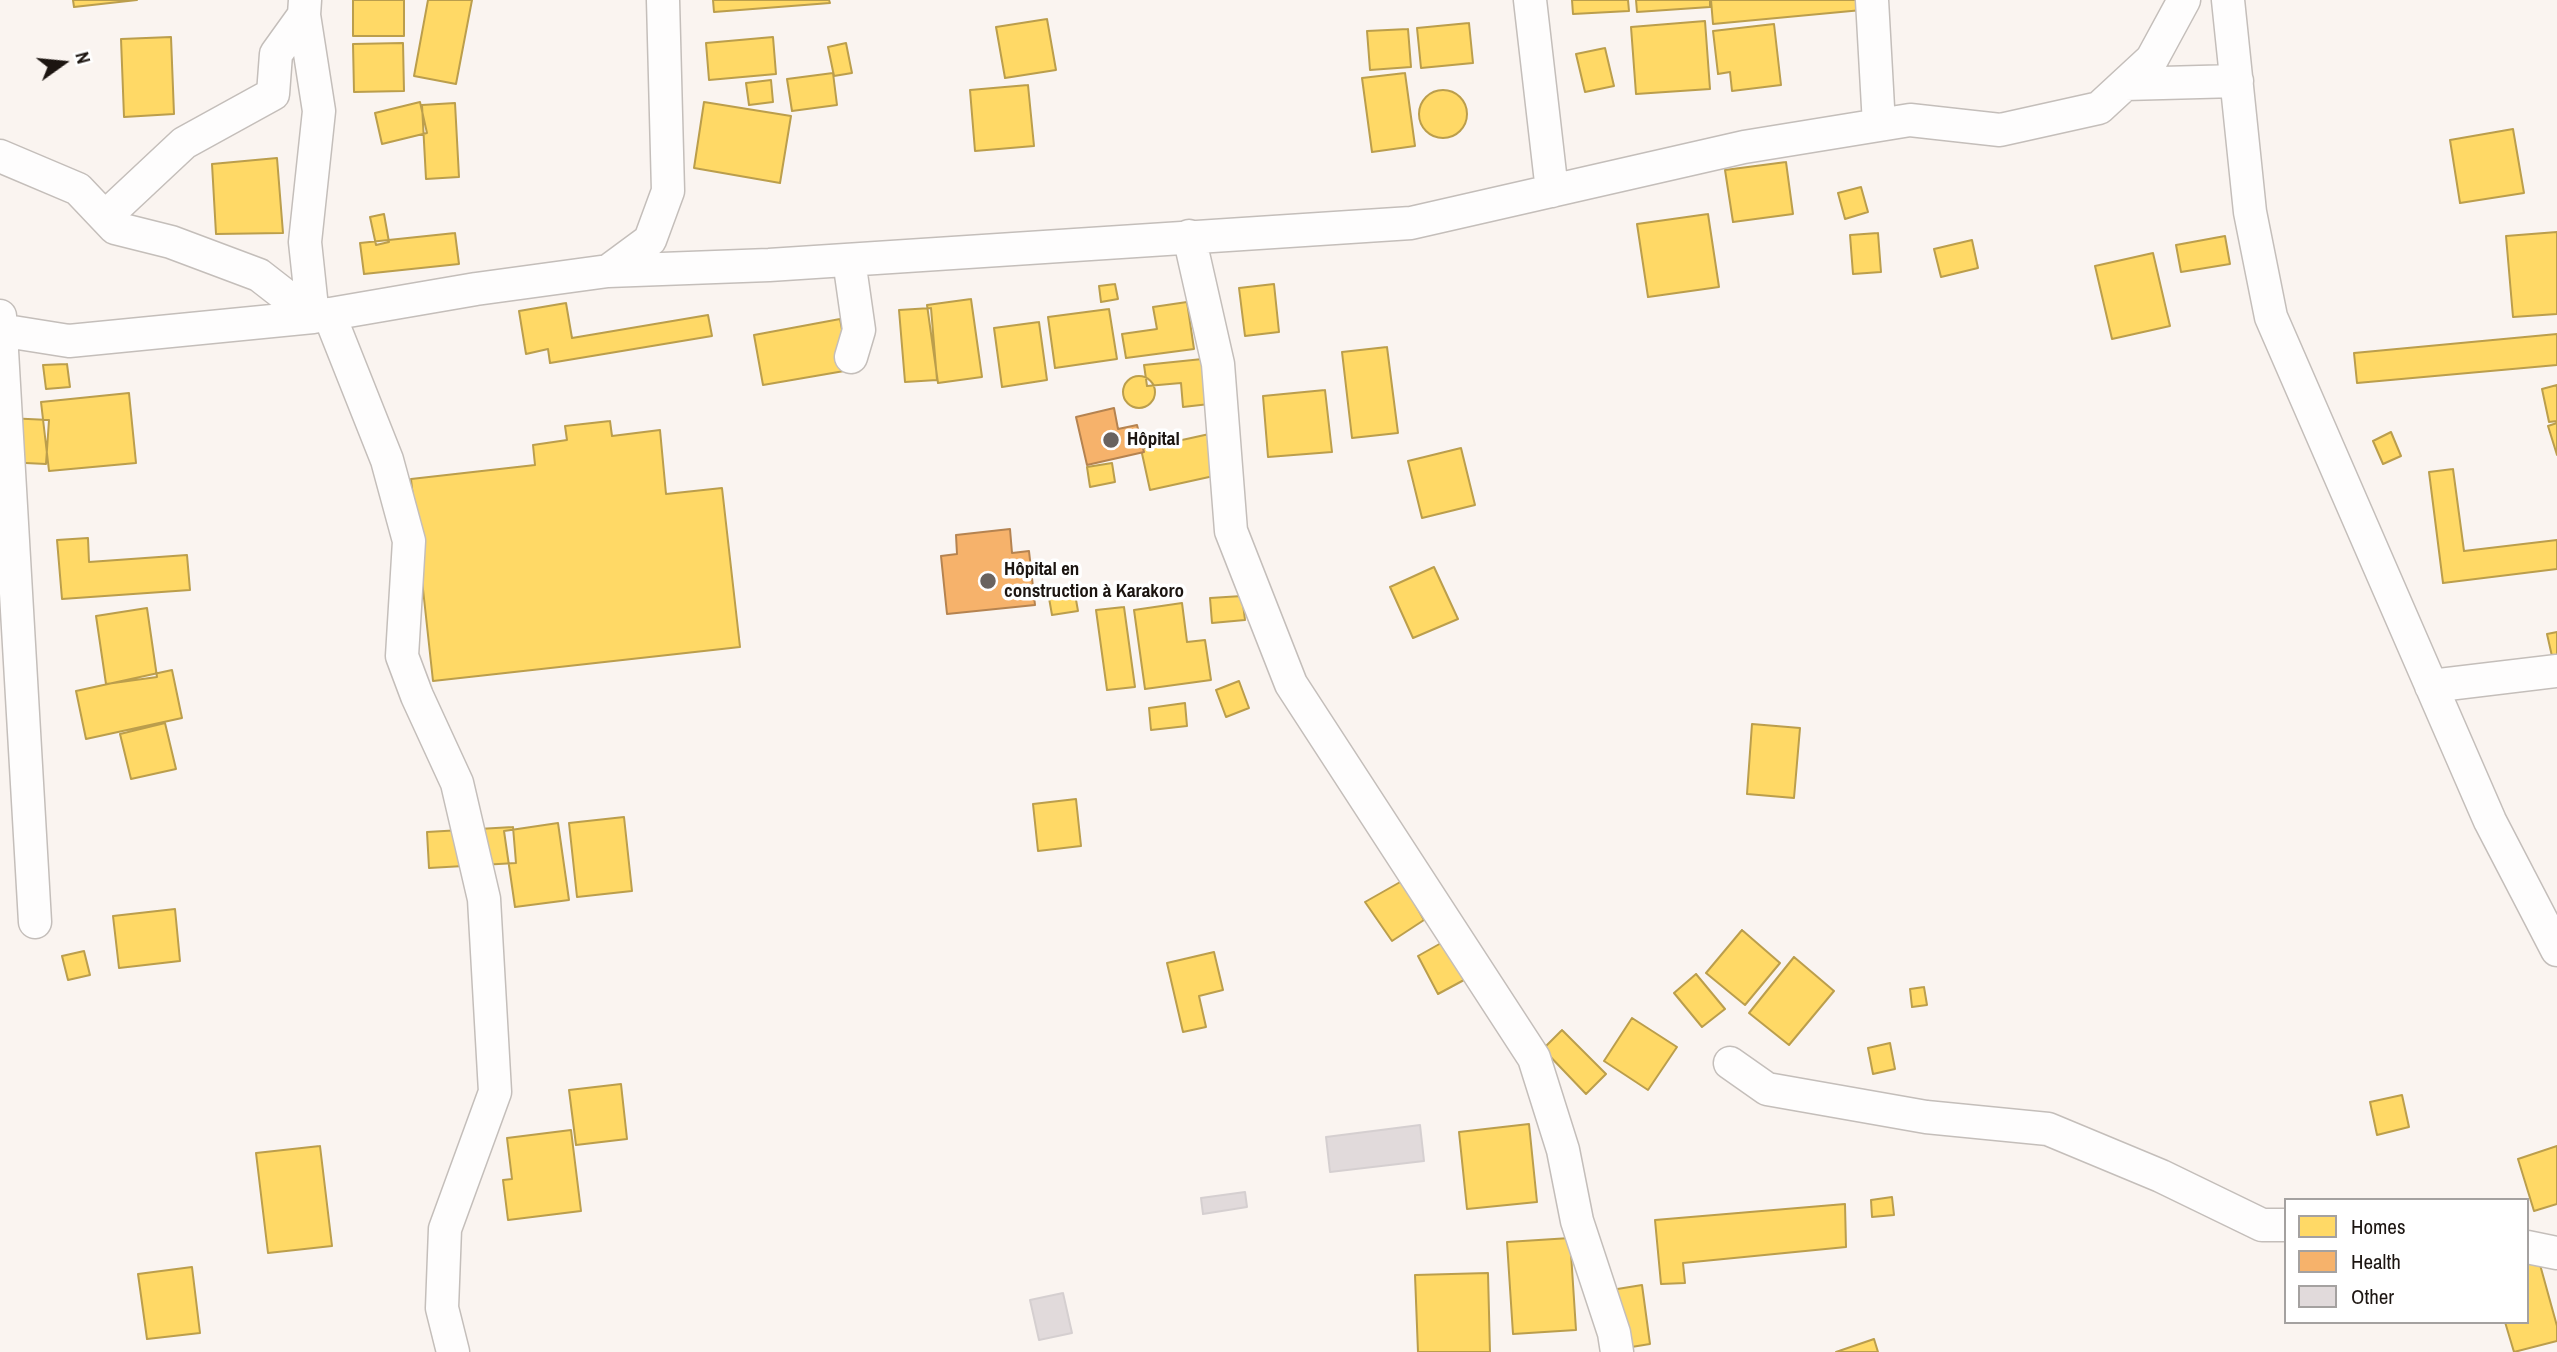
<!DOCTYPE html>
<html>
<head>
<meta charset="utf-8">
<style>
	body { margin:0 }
	#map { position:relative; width:2557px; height:1352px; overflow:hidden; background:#faf4f0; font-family:"Archivo Narrow",sans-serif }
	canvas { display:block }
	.legend { position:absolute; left:2284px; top:1198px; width:245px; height:126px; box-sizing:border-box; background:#fff; border:2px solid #a4a1a0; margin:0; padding:9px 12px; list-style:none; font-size:21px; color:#1c1511 }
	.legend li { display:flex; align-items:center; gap:14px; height:35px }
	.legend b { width:35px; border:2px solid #a4a1a0 }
	.north { position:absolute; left:28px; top:28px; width:70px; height:70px; -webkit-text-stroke:5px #fff; paint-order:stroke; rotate:75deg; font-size:19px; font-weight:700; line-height:28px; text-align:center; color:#1c1511 }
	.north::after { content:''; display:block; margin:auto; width:24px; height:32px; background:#1c1511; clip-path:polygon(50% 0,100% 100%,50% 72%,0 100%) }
</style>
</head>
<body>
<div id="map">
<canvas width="2557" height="1352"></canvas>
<ul class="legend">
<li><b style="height:19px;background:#ffd966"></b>Homes</li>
<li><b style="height:19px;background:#f6b26b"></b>Health</li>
<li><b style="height:19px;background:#e1dadb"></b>Other</li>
</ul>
<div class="north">N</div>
</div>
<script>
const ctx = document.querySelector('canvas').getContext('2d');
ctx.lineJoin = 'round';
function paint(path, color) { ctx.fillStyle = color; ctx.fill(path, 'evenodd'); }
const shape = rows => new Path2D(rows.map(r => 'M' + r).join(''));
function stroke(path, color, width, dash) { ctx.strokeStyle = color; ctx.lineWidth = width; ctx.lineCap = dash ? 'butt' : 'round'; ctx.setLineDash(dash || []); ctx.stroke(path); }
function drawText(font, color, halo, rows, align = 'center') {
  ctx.font = font + ' "Archivo Narrow",sans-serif'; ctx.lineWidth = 7; ctx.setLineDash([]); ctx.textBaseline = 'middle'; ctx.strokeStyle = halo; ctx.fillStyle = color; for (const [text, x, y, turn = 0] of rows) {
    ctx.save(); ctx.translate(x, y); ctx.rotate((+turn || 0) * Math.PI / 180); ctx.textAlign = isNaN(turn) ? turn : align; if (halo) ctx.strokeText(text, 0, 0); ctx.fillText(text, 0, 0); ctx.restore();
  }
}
const homes = shape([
	[73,0,137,0,74,7,73,0],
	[353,0,404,0,404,36,353,36,353,0],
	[428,0,472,0,456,84,414,76,428,0],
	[713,0,829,0,830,3,714,12,713,0],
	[1572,0,1628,0,1629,11,1573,14,1572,0],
	[1636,0,1710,0,1710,7,1637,12,1636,0],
	[1711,0,1861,0,1862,10,1713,24,1711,0],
	[1047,19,1056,70,1005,78,996,27,1047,19],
	[1705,21,1710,89,1636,94,1631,27,1705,21],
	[1469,23,1473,63,1421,68,1417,28,1469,23],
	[1774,24,1781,85,1732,91,1730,72,1718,74,1713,31,1774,24],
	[1408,29,1411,67,1370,70,1367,31,1408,29],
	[171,37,174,114,124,117,121,39,171,37],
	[773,37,776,74,709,80,706,43,773,37],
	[403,43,404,91,354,92,353,44,403,43],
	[846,43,852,73,834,76,828,47,846,43],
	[1605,48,1614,86,1585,92,1576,54,1605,48],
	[833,73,837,105,792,111,787,79,833,73],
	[1405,73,1415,146,1372,152,1362,78,1405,73],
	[771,80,773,102,749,105,746,83,771,80],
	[1028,85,1034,146,975,151,970,90,1028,85],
	'1419 114a24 24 0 1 1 48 0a24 24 0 1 1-48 0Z',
	[420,102,427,133,382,144,375,113,420,102],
	[704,102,791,116,780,183,694,168,704,102],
	[455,103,459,177,426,179,422,105,455,103],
	[2513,129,2524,193,2460,203,2450,140,2513,129],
	[277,158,283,233,216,234,212,164,277,158],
	[1786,162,1793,214,1733,222,1725,170,1786,162],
	[1861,187,1868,212,1845,219,1838,193,1861,187],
	[384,214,389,242,376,245,370,217,384,214],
	[1708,214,1719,287,1648,297,1637,224,1708,214],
	[2557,232,2557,314,2513,317,2506,236,2557,232],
	[455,233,459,264,364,274,360,243,455,233],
	[1878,233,1881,272,1853,274,1850,235,1878,233],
	[2225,236,2230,264,2181,272,2176,245,2225,236],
	[1972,240,1978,268,1941,277,1934,249,1972,240],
	[2153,253,2170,326,2112,339,2095,266,2153,253],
	[1115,284,1118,299,1101,302,1099,286,1115,284],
	[1274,284,1279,332,1245,336,1239,288,1274,284],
	[971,299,982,377,938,383,927,305,971,299],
	[1187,302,1194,349,1126,358,1122,334,1157,329,1153,307,1187,302],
	[566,303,572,338,708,315,712,336,550,363,548,349,526,354,519,311,566,303],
	[931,308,937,380,905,382,899,310,931,308],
	[1109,309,1117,359,1055,368,1048,317,1109,309],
	[840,319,850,370,763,385,754,335,840,319],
	[1039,322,1047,380,1002,387,994,328,1039,322],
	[2557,334,2557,365,2357,383,2354,353,2557,334],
	[1387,347,1398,433,1352,438,1342,352,1387,347],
	[1222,357,1227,402,1183,407,1181,383,1147,386,1144,365,1222,357],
	[67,364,70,387,46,389,43,365,67,364],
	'1123 392a16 16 0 1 1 32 0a16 16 0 1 1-32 0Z',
	[2557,385,2557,421,2549,422,2542,389,2557,385],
	[1325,390,1332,452,1268,457,1263,396,1325,390],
	[129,393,136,463,49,471,41,402,129,393],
	[7,418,49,420,46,464,5,462,7,418],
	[610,421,612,436,660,430,666,494,722,488,740,647,433,681,411,479,535,465,533,445,567,440,565,426,610,421],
	[2557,423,2557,455,2548,426,2557,423],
	[1232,429,1241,470,1150,490,1141,449,1232,429],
	[2391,432,2401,456,2383,464,2373,441,2391,432],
	[1461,448,1475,505,1422,518,1408,461,1461,448],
	[1112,463,1115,482,1090,487,1087,467,1112,463],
	[2453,469,2464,551,2557,540,2557,569,2443,583,2429,472,2453,469],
	[88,538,89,562,187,555,190,590,62,599,57,540,88,538],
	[1434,567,1458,619,1413,638,1390,587,1434,567],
	[1075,594,1078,611,1052,615,1049,598,1075,594],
	[1242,596,1245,620,1212,623,1210,598,1242,596],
	[1182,603,1187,642,1205,640,1211,680,1145,689,1134,610,1182,603],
	[1124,607,1135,687,1107,690,1096,610,1124,607],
	[147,608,157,677,106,684,96,616,147,608],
	[2557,632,2557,674,2556,674,2547,634,2557,632],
	[172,670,182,718,86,739,76,691,172,670],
	[1239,681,1249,708,1226,717,1216,690,1239,681],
	[1185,703,1187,726,1151,730,1149,708,1185,703],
	[165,723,176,769,131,779,120,734,165,723],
	[1752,724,1800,728,1794,798,1747,794,1752,724],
	[1076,799,1081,846,1038,851,1033,804,1076,799],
	[624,817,632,891,577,897,569,823,624,817],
	[558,823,569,900,515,907,504,831,558,823],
	[513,827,516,863,429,868,427,832,513,827],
	[1402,881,1424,920,1392,941,1365,902,1402,881],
	[175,909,180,961,119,968,113,916,175,909],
	[1742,930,1780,963,1745,1005,1706,973,1742,930],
	[1443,942,1464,980,1438,994,1418,956,1443,942],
	[84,951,90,975,68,980,62,956,84,951],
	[1214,952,1223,990,1199,996,1206,1027,1183,1032,1167,963,1214,952],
	[1794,957,1834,991,1789,1045,1749,1013,1794,957],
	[1696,974,1725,1009,1702,1027,1674,993,1696,974],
	[1924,987,1927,1005,1912,1007,1910,989,1924,987],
	[1632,1018,1677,1047,1648,1090,1604,1061,1632,1018],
	[1562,1030,1606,1074,1586,1094,1543,1049,1562,1030],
	[1890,1043,1895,1069,1873,1074,1868,1048,1890,1043],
	[621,1084,627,1139,576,1145,569,1090,621,1084],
	[2402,1095,2409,1127,2377,1135,2370,1102,2402,1095],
	[1529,1124,1537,1202,1467,1209,1459,1132,1529,1124],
	[571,1130,581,1211,508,1220,503,1180,512,1179,507,1138,571,1130],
	[320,1146,332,1246,268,1253,256,1153,320,1146],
	[2557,1146,2557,1204,2534,1211,2518,1159,2557,1146],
	[1892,1197,1894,1215,1872,1217,1871,1200,1892,1197],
	[1845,1204,1846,1247,1683,1263,1685,1283,1661,1284,1655,1220,1845,1204],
	[1570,1238,1576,1330,1513,1334,1507,1242,1570,1238],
	[2539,1261,2557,1326,2557,1341,2514,1352,2505,1322,2527,1322,2527,1264,2539,1261],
	[192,1267,200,1333,147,1339,138,1274,192,1267],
	[1488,1273,1490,1352,1418,1352,1415,1275,1488,1273],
	[1642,1285,1650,1344,1613,1350,1605,1291,1642,1285],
	[1874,1339,1878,1352,1836,1352,1874,1339]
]);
paint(homes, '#ffd966');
stroke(homes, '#bb9e4c', 2);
const health = shape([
	[1114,408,1118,429,1137,425,1144,452,1087,465,1076,417,1114,408],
	[1010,529,1012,553,1029,551,1035,605,947,614,941,556,957,554,956,535,1010,529]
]);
paint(health, '#f6b26b');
stroke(health, '#b58350', 2);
const building = shape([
	[1420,1125,1424,1161,1330,1172,1326,1137,1420,1125],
	[1245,1192,1247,1207,1203,1214,1201,1198,1245,1192],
	[1063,1293,1072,1333,1039,1340,1030,1300,1063,1293]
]);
paint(building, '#e1dadb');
stroke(building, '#d5cfd0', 2);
const minor = shape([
	[305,0,304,15,319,111,305,242,313,317],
	[1530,0,1552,191],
	[1872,0,1879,125],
	[2228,0,2250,212,2271,317,2490,821,2557,950],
	[2125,84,2237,81],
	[0,156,78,189,115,228,171,242,259,275,313,317],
	[105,217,184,143,273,94,276,54,304,15],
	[1189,236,1218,364,1231,531,1291,684,1534,1058,1563,1150,1577,1221,1614,1333,1617,1352],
	[849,260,859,330,851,357],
	[608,271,650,240,668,191,663,0],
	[329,314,387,460,409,541,402,656,417,696,457,783,484,899,495,1092,445,1229,442,1308,453,1352],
	[0,316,35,922],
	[0,330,69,341,313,317,476,289,608,271,769,265,1411,223,1744,147,1910,120,2000,130,2099,108,2152,59,2184,0],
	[2431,686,2557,671],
	[1730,1063,1767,1089,1926,1117,2048,1129,2161,1176,2262,1225,2286,1225],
	[2527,1247,2557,1253]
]);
stroke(minor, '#c4beba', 35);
stroke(minor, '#fefdfd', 32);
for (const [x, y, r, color] of [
	[1111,440,9,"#6a635f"],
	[988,581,9,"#6a635f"]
]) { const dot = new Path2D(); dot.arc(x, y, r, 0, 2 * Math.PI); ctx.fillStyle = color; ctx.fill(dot); stroke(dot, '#fff', 2.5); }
drawText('bold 19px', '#1c1511', '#fff', [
	["Hôpital",1127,440],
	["Hôpital en",1004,570],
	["construction à Karakoro",1004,592]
], 'left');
</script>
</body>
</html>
